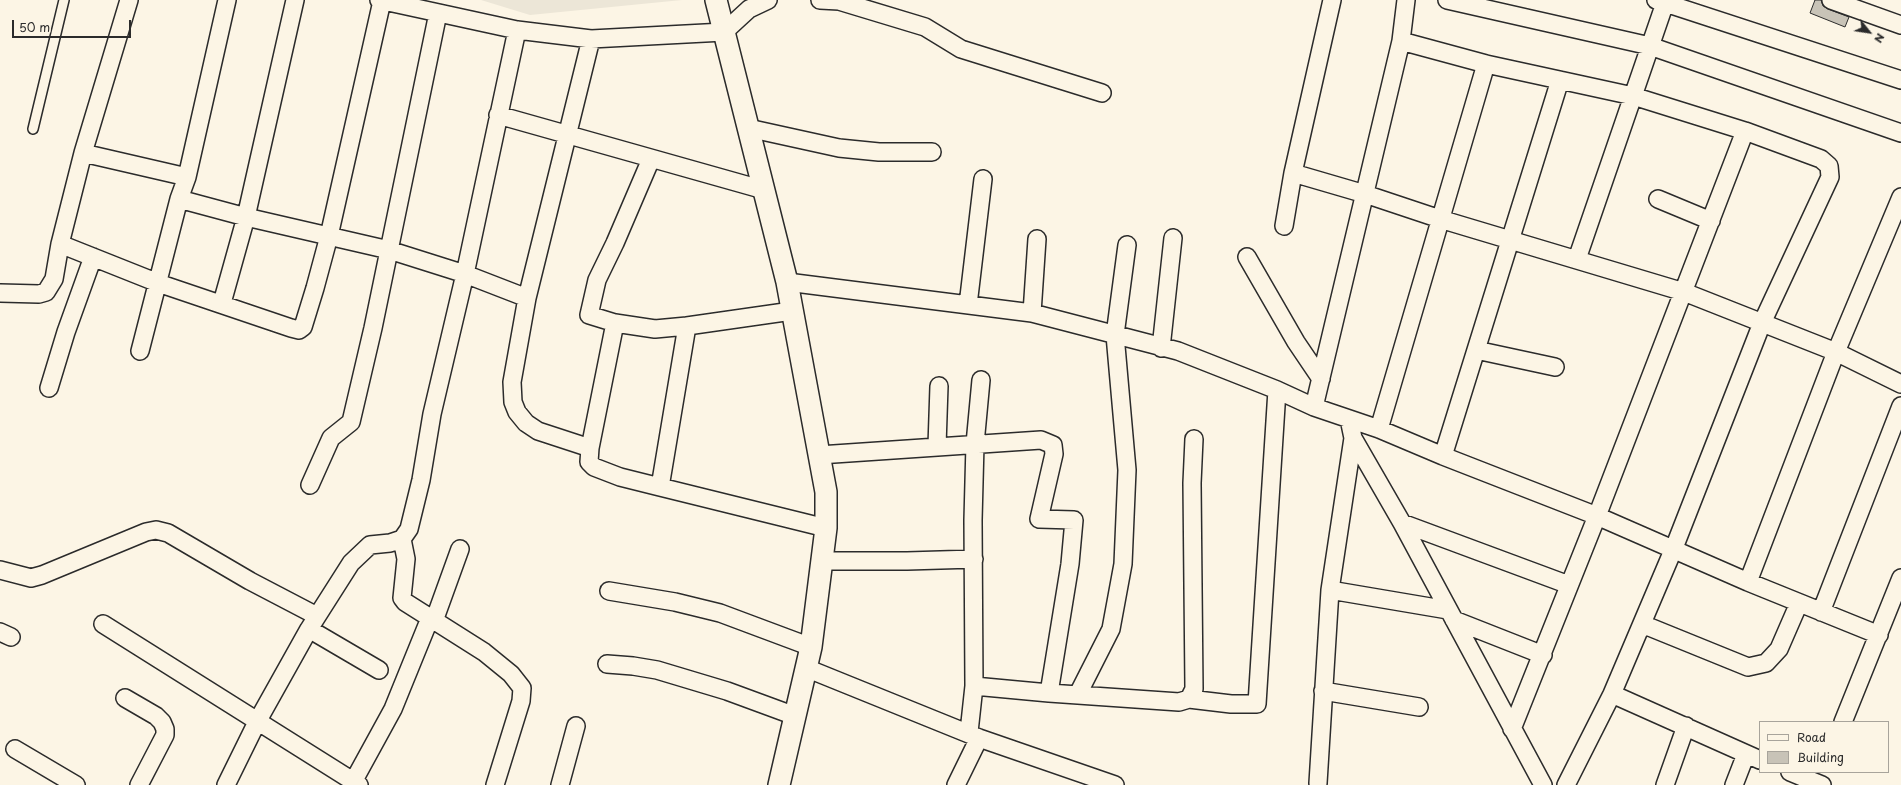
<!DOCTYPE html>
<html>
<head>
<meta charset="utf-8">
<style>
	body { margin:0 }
	#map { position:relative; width:1901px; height:785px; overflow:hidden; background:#fcf5e5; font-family:"Playpen Sans",sans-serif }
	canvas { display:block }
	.legend { position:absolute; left:1759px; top:721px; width:130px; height:52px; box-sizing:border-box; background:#fcf5e5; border:1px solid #a8a49b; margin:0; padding:5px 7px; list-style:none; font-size:12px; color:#2b2b2b }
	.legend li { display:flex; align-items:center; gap:8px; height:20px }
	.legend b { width:20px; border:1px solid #a8a49b }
	.north { position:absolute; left:1849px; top:12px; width:40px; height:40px; -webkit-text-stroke:3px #fcf5e5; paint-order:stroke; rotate:120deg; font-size:11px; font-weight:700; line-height:16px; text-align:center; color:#2b2b2b }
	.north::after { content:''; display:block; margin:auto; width:14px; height:18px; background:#2b2b2b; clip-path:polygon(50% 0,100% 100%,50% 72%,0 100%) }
	.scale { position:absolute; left:12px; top:20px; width:119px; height:18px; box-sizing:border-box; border:2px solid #2b2b2b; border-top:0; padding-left:5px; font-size:12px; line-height:14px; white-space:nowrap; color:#2b2b2b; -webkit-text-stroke:3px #fcf5e5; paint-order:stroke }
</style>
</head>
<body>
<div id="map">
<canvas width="1901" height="785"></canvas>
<ul class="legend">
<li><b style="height:5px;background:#fcf5e5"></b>Road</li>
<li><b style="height:11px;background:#c8c3b7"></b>Building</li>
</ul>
<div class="north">N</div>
<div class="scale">50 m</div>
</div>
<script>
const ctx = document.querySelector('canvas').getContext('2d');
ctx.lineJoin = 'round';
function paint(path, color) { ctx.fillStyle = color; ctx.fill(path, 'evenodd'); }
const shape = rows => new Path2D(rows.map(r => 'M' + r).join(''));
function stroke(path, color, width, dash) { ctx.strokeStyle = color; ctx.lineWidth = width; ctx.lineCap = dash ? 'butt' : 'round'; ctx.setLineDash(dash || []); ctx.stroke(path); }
paint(shape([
	[481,0,682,0,530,15]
]), '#ece6d7');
const building = shape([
	[1815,0,1821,0,1823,6,1828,9,1849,17,1845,27,1810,13,1815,0]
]);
paint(building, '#c8c3b7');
stroke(building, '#2b2b2b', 1);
const service = shape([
	[33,129,64,0]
]);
const minor = shape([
	[379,0,517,30,591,39,724,32,749,9,768,0],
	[820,0,839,1,925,27,961,49,1102,93],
	[1447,0,1650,46,1901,133],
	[1656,0,1901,80],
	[1831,0,1901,25],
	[1401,41,1486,64,1633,96,1745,131,1821,159,1829,166,1830,177,1762,323,1674,548,1612,694,1566,785],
	[498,115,764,190],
	[748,128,839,148,879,152,932,152],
	[83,153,187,177],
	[1293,173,1365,194,1440,219,1684,292,1836,352,1901,384],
	[179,199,246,217,389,250,465,274,527,298],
	[1658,199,1711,221],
	[1284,226,1293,173,1332,0],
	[60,244,158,283,291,328,299,330,303,327,315,288,329,236,382,1],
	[1247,257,1296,342,1321,379],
	[1577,259,1666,0],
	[787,282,1032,313,1178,351,1277,390,1314,407,1379,429,1443,456,1597,516,1748,582,1879,635],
	[0,293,39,294,46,292,54,279,60,244,83,153,129,0],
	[222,303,246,217,295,0],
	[968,305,983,179],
	[792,311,687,326,660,487,826,528],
	[1032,313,1037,239],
	[615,323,589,315,597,280,615,243,651,159],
	[1161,348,1173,238],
	[1476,350,1555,367],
	[140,351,179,199,187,177,227,0],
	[49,388,66,332,93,257],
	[1314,407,1401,41,1406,0],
	[1349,419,1353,438,1402,523,1543,785],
	[1379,429,1486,64],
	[1353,438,1330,590,1448,610],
	[937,446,939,386],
	[590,448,538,431,526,423,517,412,513,402,512,382,527,298,591,39],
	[819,455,1041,440,1053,445,1054,454,1039,519,1074,520,1070,564,1049,693],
	[1443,456,1560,80],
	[310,485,331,438,351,422,373,328,438,13],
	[660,487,620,477,594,467,589,462,590,448,615,323,655,329,687,326],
	[1402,523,1569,585],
	[402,539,406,559,402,598,405,602,484,652,511,674,522,688,521,701,495,785],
	[822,561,907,561,974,559],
	[0,570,31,578,42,575,146,532,156,530,168,533,250,581,317,616],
	[1748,582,1836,352,1901,197],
	[609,591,675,602,720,613,811,647],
	[1821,612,1901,406],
	[1454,620,1543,655],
	[434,621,460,549],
	[103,624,359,785],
	[1642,624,1748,667,1766,663,1779,649,1799,603],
	[309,629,379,670],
	[0,632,11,637],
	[607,664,633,666,657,670,727,691,795,716],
	[806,668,979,738,1115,785],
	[974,686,1049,693,1179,702,1189,699,1194,689,1192,483,1194,439],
	[1323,691,1419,707],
	[1078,694,1111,629,1123,564,1127,470,1115,335,1127,245],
	[1612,694,1760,760],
	[125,698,156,716,162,722,165,729,165,735,139,785],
	[1189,699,1231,704,1257,704,1277,390],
	[1843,722,1901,578],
	[1512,729,1597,516,1745,131],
	[969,732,974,686,973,520,975,444,981,380],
	[15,749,76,785],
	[1790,772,1822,785],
	[353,782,393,709,430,618],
	[1318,783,1330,590],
	[226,785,257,722,309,629,351,563,370,545,390,543,402,539,409,529,421,480,432,414,465,274,517,30],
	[560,785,576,726],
	[956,785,979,738],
	[1665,785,1686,726],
	[1734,785,1746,754]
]);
const tertiary = shape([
	[716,0,787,282,826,492,826,528,811,647,779,785]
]);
stroke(service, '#2b2b2b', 12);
stroke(minor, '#2b2b2b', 20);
stroke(tertiary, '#2b2b2b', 24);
stroke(service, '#fcf5e5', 9);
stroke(minor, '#fcf5e5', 17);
stroke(tertiary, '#fcf5e5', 21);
</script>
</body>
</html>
